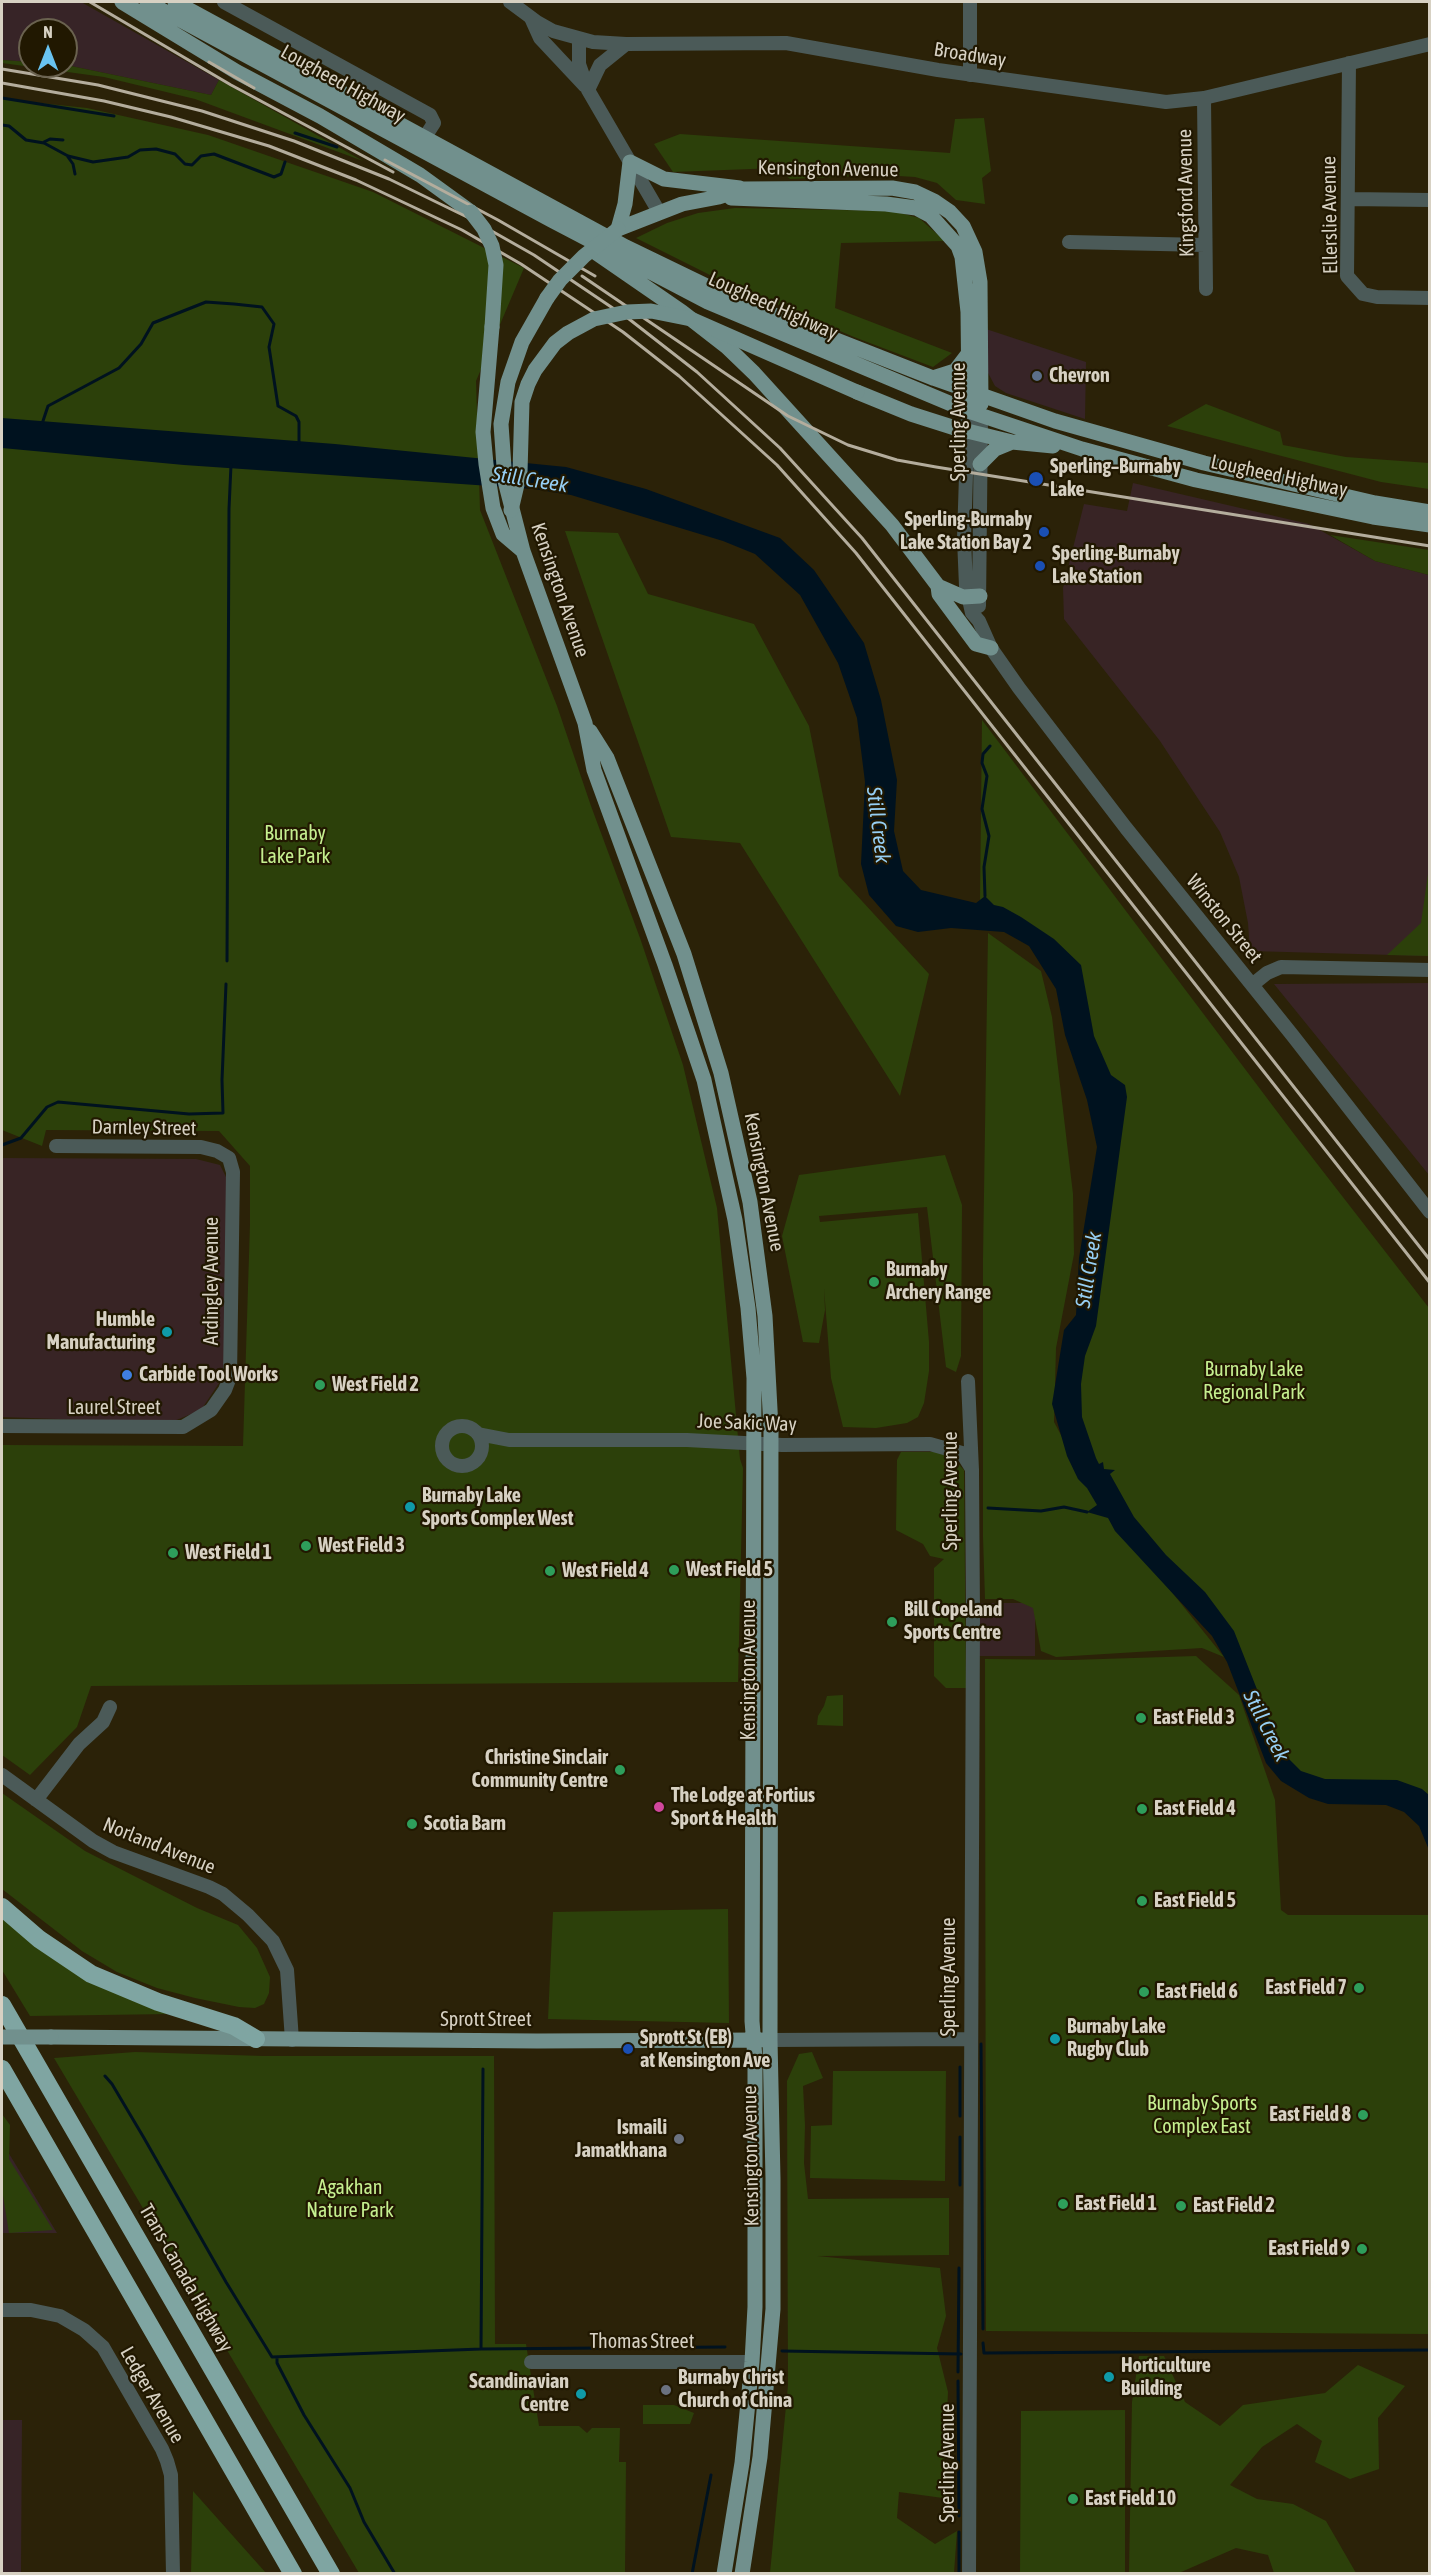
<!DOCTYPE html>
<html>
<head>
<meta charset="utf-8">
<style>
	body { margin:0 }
	#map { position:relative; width:1431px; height:2575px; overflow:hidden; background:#2b2208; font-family:"Asap Condensed",sans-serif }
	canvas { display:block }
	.frame { position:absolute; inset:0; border:3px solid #d7d1c3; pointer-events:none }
	.north { position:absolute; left:18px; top:18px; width:60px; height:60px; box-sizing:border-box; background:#211801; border:2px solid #6a624f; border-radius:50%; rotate:0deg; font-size:16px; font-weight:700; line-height:24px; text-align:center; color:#d7d1c3 }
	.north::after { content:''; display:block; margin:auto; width:21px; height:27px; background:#69c3f1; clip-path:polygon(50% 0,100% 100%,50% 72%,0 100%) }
</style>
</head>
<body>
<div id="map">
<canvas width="1431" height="2575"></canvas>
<div class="frame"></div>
<div class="north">N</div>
</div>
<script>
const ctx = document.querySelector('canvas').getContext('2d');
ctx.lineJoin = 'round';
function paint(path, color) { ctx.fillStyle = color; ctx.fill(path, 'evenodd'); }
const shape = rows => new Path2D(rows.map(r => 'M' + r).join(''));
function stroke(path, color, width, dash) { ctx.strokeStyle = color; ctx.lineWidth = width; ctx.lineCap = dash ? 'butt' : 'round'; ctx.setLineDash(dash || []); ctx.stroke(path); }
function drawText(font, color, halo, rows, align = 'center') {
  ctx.font = font + ' "Asap Condensed",sans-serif'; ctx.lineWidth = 4.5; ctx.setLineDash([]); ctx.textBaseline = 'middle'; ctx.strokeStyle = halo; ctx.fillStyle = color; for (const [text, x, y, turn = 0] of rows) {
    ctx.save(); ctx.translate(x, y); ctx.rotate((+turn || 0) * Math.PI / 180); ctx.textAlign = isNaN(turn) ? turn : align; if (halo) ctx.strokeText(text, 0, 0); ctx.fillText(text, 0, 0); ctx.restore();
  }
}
paint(shape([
	[2,2,81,2,219,80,211,95,66,65,66,30,30,30,30,62,2,60],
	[986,329,1086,362,1085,419,1006,393,995,386,987,371],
	[2,2142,57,2233,2,2233],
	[2,2420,22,2420,21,2573,2,2573]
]), '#372427');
paint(shape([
	[1133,483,1309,524,1375,561,1429,575,1429,956,1250,951,1248,923,1239,877,1220,832,1160,741,1064,619,1063,588,1084,504,1127,511],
	[1429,983,1430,983,1429,1175,1274,984],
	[2,1158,196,1159,220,1165,229,1183,225,1374,201,1410,169,1423,2,1417],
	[978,1603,1035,1603,1035,1656,978,1656]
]), '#382425');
paint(shape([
	[2,60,30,62,30,66,66,65,211,95,219,80,363,161,195,99,104,77,2,63],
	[2,99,87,108,208,135,373,192,524,268,476,381,480,510,557,706,591,806,640,938,683,1065,717,1208,740,1459,743,1468,738,1682,91,1686,77,1727,30,1775,2,1755,2,1445,243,1446,250,1224,250,1166,219,1131,46,1130,42,1146,2,1130],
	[984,118,991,171,982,178,985,204,956,200,937,183,915,177,883,175,790,179,777,168,673,172,654,144,680,134,950,153,955,119],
	[735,208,893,211,919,218,945,241,841,243,835,308,952,353,933,367,854,337,718,279,636,238,667,223,698,213],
	[1206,404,1280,432,1283,445,1346,457,1429,463,1429,489,1381,482,1167,426],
	[565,531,618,533,648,594,754,624,809,726,839,876,929,974,900,1096,740,843,671,837],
	[1330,535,1429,550,1429,575,1375,561],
	[982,720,1294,1134,1429,1308,1429,1810,1325,1782,1294,1771,1267,1723,1226,1627,1149,1542,1080,1441,1077,1369,1118,1110,1065,956,980,900],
	[1429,867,1429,956,1387,955,1421,923],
	[988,933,1041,971,1052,1017,1073,1194,1074,1254,1056,1348,1054,1422,1092,1493,1224,1657,1202,1648,1056,1657,1041,1651,1033,1608,1013,1599,985,1599,983,1537,983,1258],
	[945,1155,962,1205,961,1356,956,1372,946,1367,927,1207,819,1216,820,1222,918,1213,929,1342,929,1371,924,1403,918,1417,907,1423,876,1428,843,1427,831,1378,824,1288,825,1310,819,1343,803,1342,782,1236,799,1175],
	[901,1452,942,1452,949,1454,964,1470,966,1688,946,1688,934,1676,934,1568,944,1559,930,1556,923,1544,896,1530,897,1460],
	[1196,1656,1239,1695,1275,1800,1281,1910,1288,1915,1429,1915,1429,2334,986,2331,985,1659,1071,1660],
	[843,1695,843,1726,817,1725,818,1716,824,1706,827,1696],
	[2,1793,85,1851,197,1908,238,1925,257,1948,270,1977,269,1993,264,2004,255,2008,239,2007,195,1998,157,1988,117,1972,82,1951,2,1889],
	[728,1909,729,2023,548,2019,553,1912],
	[2,1915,172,2014,30,2016,2,1970],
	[135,2052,263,2056,494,2056,495,2344,526,2344,539,2426,579,2426,587,2433,592,2428,620,2428,619,2462,626,2462,625,2573,359,2573,54,2058],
	[812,2052,823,2078,803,2086,805,2125,804,2163,808,2199,949,2198,949,2255,817,2256,940,2268,946,2316,937,2348,948,2392,943,2498,899,2492,897,2518,935,2544,957,2531,954,2573,770,2573,788,2385,787,2081,799,2054],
	[833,2071,946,2071,945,2181,810,2178,811,2126,832,2125],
	[2,2114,10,2125,9,2159,53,2230,9,2233,2,2189],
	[1139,2356,1164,2356,1185,2402,1220,2426,1243,2405,1325,2393,1358,2365,1405,2386,1378,2418,1379,2469,1350,2479,1315,2462,1322,2441,1297,2424,1262,2447,1230,2485,1257,2499,1293,2504,1326,2521,1356,2573,1274,2573,1268,2555,1236,2548,1179,2573,1129,2573,1132,2402],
	[643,2398,643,2405,674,2405,694,2413,690,2424,643,2424],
	[1125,2410,1125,2573,1020,2573,1021,2411],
	[193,2491,266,2573,191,2573]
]), '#2c400a');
paint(shape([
	[2,418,335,444,566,467,646,489,780,538,814,570,864,643,881,700,897,780,894,831,903,871,921,890,976,903,985,896,994,905,1003,907,1021,917,1054,939,1081,965,1094,1036,1111,1075,1125,1085,1127,1097,1096,1326,1085,1356,1081,1384,1082,1417,1096,1458,1099,1464,1103,1462,1104,1469,1115,1470,1110,1474,1134,1517,1166,1555,1205,1592,1234,1631,1273,1730,1287,1757,1301,1771,1325,1779,1397,1780,1422,1789,1429,1795,1429,1850,1419,1826,1404,1812,1386,1805,1328,1804,1309,1798,1281,1781,1266,1763,1227,1662,1212,1636,1115,1531,1108,1518,1087,1512,1097,1505,1087,1488,1078,1479,1067,1456,1052,1404,1064,1330,1076,1315,1079,1258,1097,1147,1087,1100,1065,1035,1056,989,1029,946,1004,932,951,928,918,932,896,926,869,895,861,864,865,782,857,718,838,663,800,595,755,554,723,541,571,495,534,489,184,465,2,448]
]), '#00121f');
stroke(shape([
	[2,98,114,116],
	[2,125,9,126,26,140,44,143,68,156,93,162,128,157,140,150,156,149,175,154,185,164,192,165,201,156,214,154,274,177,281,174,285,162],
	[295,133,337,147],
	[44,142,50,139,63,140],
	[68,157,73,164,75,174],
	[42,424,48,406,119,368,141,344,153,323,206,302,234,304,262,307,274,324,269,347,278,406,296,416,299,422,299,443],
	[985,896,984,867,989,836,982,809,987,776,982,763,983,754,990,746],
	[227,961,229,509,231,465],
	[2,1145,21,1138,47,1107,58,1102,189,1114,223,1113,222,1080,226,984],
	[988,1508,1041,1511,1064,1507,1087,1512],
	[981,2044,983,2329],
	[105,2076,112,2084,144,2138,226,2282,272,2357,481,2349,725,2347],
	[960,2116,960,2067],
	[960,2137,960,2185],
	[983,2343,984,2353,1430,2350],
	[481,2349,483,2069],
	[782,2351,961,2354],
	[277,2358,277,2363,304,2415,350,2488,364,2522,395,2574],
	[958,2372,959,2268],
	[958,2381,959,2516],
	[692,2574,711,2475],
	[959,2574,959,2532]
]), '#00121f', 3);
stroke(shape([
	[224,2,430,115,434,123,425,137],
	[510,2,537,22,553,31,593,42,626,44,786,43,938,70,1166,102,1204,98,1430,44],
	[970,2,970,75],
	[531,18,540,38,585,86],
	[579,39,579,64,588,90,659,212],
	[1349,63,1347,276,1363,294,1377,297,1430,298],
	[588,90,600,65,626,44],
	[1204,98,1206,289],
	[1348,199,1430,200],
	[1069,242,1205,245],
	[968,411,964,539,966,586,972,613,979,621,991,648,1019,688,1126,828,1293,1036,1430,1212],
	[979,606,981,416],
	[1252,985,1267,973,1281,967,1430,970],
	[968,1381,972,1470,973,1616,969,2574],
	'442 1446a20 20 0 1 1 40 0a20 20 0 1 1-40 0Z',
	[2,1426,183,1427,211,1410,225,1390,230,1377,233,1172,229,1158,217,1151,201,1147,56,1146],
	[478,1434,509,1440,687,1440,782,1445,930,1444,962,1453,972,1469],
	[2,1775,93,1841,113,1852,209,1887,223,1894,248,1915,273,1941,287,1970,292,2040],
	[36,1800,79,1744,103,1722,110,1707],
	[770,2040,970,2039],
	[2,2310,31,2310,60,2316,84,2330,103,2347,162,2449,167,2461,171,2475,173,2574],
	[531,2362,752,2362]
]), '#4b5a58', 14);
stroke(shape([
	[122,2,237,72,320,116,420,175,471,212],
	[147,2,551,220,708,302,968,411,1082,449,1196,480,1373,517,1430,525],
	[175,2,626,247,719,292,793,323,933,378,1055,421,1204,463,1375,503,1430,512],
	[731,198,886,204,916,208,931,216,958,246,962,257,968,312,969,401],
	[618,229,682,204,719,197,743,189,892,188,915,192,934,201,950,212,963,226,975,252,980,282,981,404],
	[618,229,625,204,630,162,664,179,740,188],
	[595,252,682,312,727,347,754,373,892,525,938,586,939,594,976,644,991,648],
	[547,298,522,342,508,382,501,424,505,481,523,551,585,723,594,770,665,965,704,1080,735,1220,748,1308,754,1378,752,2021,755,2058,755,2307,752,2362,742,2463,724,2574],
	[492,327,483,432,486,464,493,508,503,534,523,551],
	[933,378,955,371,968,354],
	[857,392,911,414,955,428,1012,442,1053,446],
	[980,464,995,449,1012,442],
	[938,586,963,597,980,596],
	[590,731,607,758,684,954,721,1073,750,1202,765,1316,771,1428,770,2040,773,2179,773,2309,760,2457,742,2574],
	[51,2037,537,2041,761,2040]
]), '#71908d', 15);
stroke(shape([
	[2,1907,39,1939,91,1974,158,2002,234,2026,256,2039],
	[2,2005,331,2574],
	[2,2069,293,2574]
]), '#7fa5a2', 18);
stroke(shape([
	[90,2,231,85,393,172],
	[209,62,254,88],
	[2,69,98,85,202,111,294,141,389,179,467,217,534,255,629,319,697,372,780,448,862,538,1430,1260],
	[2,83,104,101,171,117,269,146,356,180,462,230,521,264,623,332,679,376,777,465,856,553,1430,1283],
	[385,160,498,220,595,276],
	[582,276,788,416,848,445,897,460,936,467,1430,546]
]), '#b4ad9d', 3);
stroke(shape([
	[471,212,484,229,492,246,496,265,492,327],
	[547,298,560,280,584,256,618,229],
	[511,510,520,472,522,402,528,384,535,370,555,343,568,333,594,319,627,312,651,311,691,319,857,392],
	[2,2037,51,2037]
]), '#71908d', 15);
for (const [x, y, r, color] of [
	[1037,376,6,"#5c6f8a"],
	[1036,479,8,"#1a4fb4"],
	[1044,532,6,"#1a4fb4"],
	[1040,566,6,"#1a4fb4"],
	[874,1282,6,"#2e9e5b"],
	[167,1332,6,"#0f9aa8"],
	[127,1375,6,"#3f7fe0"],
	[320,1385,6,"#2e9e5b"],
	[410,1507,6,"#0f9aa8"],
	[306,1546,6,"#2e9e5b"],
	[173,1553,6,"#2e9e5b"],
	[674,1570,6,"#2e9e5b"],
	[550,1571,6,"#2e9e5b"],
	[892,1622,6,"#2e9e5b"],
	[1141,1718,6,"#2e9e5b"],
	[620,1770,6,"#2e9e5b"],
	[659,1807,6,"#d1479c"],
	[1142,1809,6,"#2e9e5b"],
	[412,1824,6,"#2e9e5b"],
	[1142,1901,6,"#2e9e5b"],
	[1359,1988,6,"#2e9e5b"],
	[1144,1992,6,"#2e9e5b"],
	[1055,2039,6,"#0f9aa8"],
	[628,2049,6,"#1a4fb4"],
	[1363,2115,6,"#2e9e5b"],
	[679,2139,6,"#6b7280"],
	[1063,2204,6,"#2e9e5b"],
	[1181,2206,6,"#2e9e5b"],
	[1362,2249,6,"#2e9e5b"],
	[1109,2377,6,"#0f9aa8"],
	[666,2390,6,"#6b7280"],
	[581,2394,6,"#0f9aa8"],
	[1073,2499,6,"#2e9e5b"]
]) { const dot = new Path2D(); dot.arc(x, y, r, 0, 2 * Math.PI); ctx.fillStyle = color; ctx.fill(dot); stroke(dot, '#211801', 2); }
drawText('20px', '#d7d1c3', '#211801', [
	["Broadway",970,55,9],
	["Lougheed Highway",343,84,29],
	["Kensington Avenue",828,169,1],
	["Kingsford Avenue",1186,193,-91],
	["Ellerslie Avenue",1330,215,-91],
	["Lougheed Highway",773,306,24],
	["Sperling Avenue",959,422,-90],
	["Lougheed Highway",1279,476,12],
	["Kensington Avenue",560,590,71],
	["Winston Street",1224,919,51],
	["Darnley Street",144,1128,1],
	["Kensington Avenue",764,1182,79],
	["Ardingley Avenue",212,1281,-90],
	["Laurel Street",114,1408],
	["Joe Sakic Way",747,1423,2],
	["Sperling Avenue",951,1491,-90],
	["Kensington Avenue",749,1670,-90],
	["Norland Avenue",159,1846,22],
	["Sperling Avenue",949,1977,-90],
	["Sprott Street",486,2020],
	["Kensington Avenue",751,2156,-91],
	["Trans-Canada Highway",186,2278,60],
	["Thomas Street",642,2342],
	["Ledger Avenue",152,2395,60],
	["Sperling Avenue",948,2463,-90]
]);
drawText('bold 20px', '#d7d1c3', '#211801', [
	["Chevron",1049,376],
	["Sperling–Burnaby",1050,467],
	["Lake",1050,490],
	["Sperling-Burnaby",1032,520,"right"],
	["Lake Station Bay 2",1032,543,"right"],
	["Sperling-Burnaby",1052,554],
	["Lake Station",1052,577],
	["Burnaby",886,1270],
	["Archery Range",886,1293],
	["Humble",155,1320,"right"],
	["Manufacturing",155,1343,"right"],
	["Carbide Tool Works",139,1375],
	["West Field 2",332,1385],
	["Burnaby Lake",422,1496],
	["Sports Complex West",422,1519],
	["West Field 3",318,1546],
	["West Field 1",185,1553],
	["West Field 5",686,1570],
	["West Field 4",562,1571],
	["Bill Copeland",904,1610],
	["Sports Centre",904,1633],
	["East Field 3",1153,1718],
	["Christine Sinclair",608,1758,"right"],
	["Community Centre",608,1781,"right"],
	["The Lodge at Fortius",671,1796],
	["Sport & Health",671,1819],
	["East Field 4",1154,1809],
	["Scotia Barn",424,1824],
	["East Field 5",1154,1901],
	["East Field 7",1347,1988,"right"],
	["East Field 6",1156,1992],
	["Burnaby Lake",1067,2027],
	["Rugby Club",1067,2050],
	["Sprott St (EB)",640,2038],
	["at Kensington Ave",640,2061],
	["East Field 8",1351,2115,"right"],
	["Ismaili",667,2128,"right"],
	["Jamatkhana",667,2151,"right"],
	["East Field 1",1075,2204],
	["East Field 2",1193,2206],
	["East Field 9",1350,2249,"right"],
	["Horticulture",1121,2366],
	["Building",1121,2389],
	["Burnaby Christ",678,2378],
	["Church of China",678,2401],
	["Scandinavian",569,2382,"right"],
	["Centre",569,2405,"right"],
	["East Field 10",1085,2499]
], 'left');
drawText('20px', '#c5ef8f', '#211801', [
	["Burnaby",295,834],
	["Lake Park",295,857],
	["Burnaby Lake",1254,1370],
	["Regional Park",1254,1393],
	["Burnaby Sports",1202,2104],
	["Complex East",1202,2127],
	["Agakhan",350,2188],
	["Nature Park",350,2211]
]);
drawText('italic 21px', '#96cff4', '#211801', [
	["Still Creek",530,480,9],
	["Still Creek",878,825,83],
	["Still Creek",1089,1270,-81],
	["Still Creek",1266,1726,63]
]);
</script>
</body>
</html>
